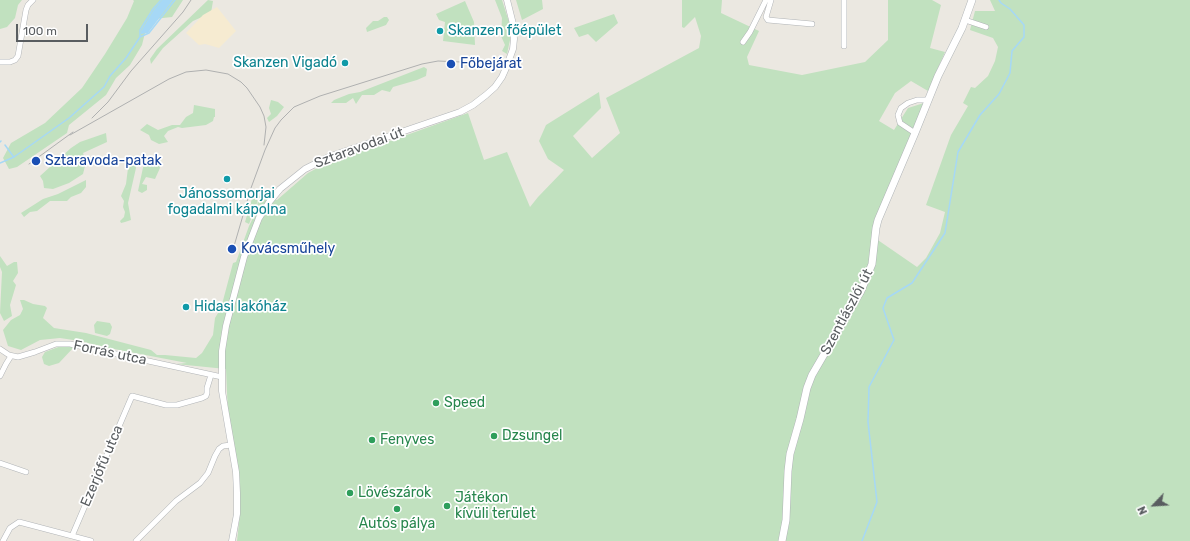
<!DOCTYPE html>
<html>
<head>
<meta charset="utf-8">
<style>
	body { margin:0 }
	#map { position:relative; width:1190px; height:541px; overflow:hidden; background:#ebe8e1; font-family:Rubik,sans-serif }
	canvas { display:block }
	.north { position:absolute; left:1134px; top:485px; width:40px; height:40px; -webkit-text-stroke:3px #fff; paint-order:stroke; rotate:245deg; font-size:11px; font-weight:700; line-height:16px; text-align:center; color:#595d60 }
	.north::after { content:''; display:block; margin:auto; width:14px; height:18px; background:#595d60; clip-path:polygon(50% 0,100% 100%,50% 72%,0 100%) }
	.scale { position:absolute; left:16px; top:24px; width:72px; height:18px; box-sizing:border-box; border:2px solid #595d60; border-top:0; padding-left:5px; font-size:12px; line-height:14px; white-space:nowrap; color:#595d60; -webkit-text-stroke:3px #fff; paint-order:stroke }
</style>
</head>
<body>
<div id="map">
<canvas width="1190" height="541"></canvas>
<div class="north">N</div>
<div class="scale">100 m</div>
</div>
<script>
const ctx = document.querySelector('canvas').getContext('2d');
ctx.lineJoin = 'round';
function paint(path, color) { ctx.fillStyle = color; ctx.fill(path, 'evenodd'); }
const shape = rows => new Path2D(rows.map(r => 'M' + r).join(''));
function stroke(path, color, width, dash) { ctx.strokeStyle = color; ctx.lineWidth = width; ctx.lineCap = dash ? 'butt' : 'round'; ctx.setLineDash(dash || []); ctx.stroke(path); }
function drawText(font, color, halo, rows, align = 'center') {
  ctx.font = font + ' Rubik,sans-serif'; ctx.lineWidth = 3.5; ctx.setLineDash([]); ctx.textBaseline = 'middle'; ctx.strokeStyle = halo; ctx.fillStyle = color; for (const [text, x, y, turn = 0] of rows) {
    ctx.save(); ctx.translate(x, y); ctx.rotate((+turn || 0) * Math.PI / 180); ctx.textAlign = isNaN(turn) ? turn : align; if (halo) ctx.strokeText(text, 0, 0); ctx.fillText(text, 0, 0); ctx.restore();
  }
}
paint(shape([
	[0,0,22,0,18,5,15,18,7,27,0,29],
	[133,0,183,0,172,17,154,19,146,29,142,45,130,65,116,78,106,95,69,125,67,133,17,167,9,169,3,158,11,143,45,123,82,88,105,54,127,18,134,1],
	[208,0,213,1,211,13,193,21,163,48,151,64,150,59,157,49],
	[495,0,502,0,510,25,510,40,507,54,502,51,505,45,501,36,502,18],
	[516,0,542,0,543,9,522,20],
	[682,0,722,0,721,13,759,31,747,57,749,65,802,75,865,62,888,40,888,0,932,0,941,5,930,48,945,52,928,91,911,81,895,93,879,121,894,130,908,108,924,103,872,236,917,267,926,258,940,233,945,212,926,205,951,135,968,106,963,103,971,87,975,88,988,76,995,61,998,47,993,38,970,30,975,11,995,11,990,0,1190,0,1190,541,237,541,240,514,238,471,228,415,226,369,176,364,187,363,109,348,80,341,60,338,40,340,21,350,8,346,3,330,11,320,20,315,23,309,20,300,24,300,33,304,45,306,47,308,43,318,54,328,86,333,151,350,157,355,165,355,196,358,202,353,213,335,215,318,221,308,233,263,236,262,249,226,257,210,258,197,262,194,277,200,308,173,323,165,468,113,484,160,507,152,530,207,538,197,564,170,548,159,539,141,546,125,599,92,601,108,573,136,592,158,620,133,606,98,699,48,701,36,695,17,684,28,682,27],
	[465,1,474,22,475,45,443,41,445,22,439,20,436,14],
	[614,14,618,23,596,42,588,34,579,37,574,28],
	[384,17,387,17,389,20,386,25,367,32,366,28,373,21,378,21],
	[424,67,427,69,426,76,417,80,393,87,390,92,382,90,374,95,362,95,356,104,353,98,346,103,331,103,334,100,349,94,360,92],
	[271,100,278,102,284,107,277,116,269,122,267,118,271,114,269,108],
	[194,105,215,109,215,117,214,117,213,121,206,125,182,128,178,127,168,131,164,136,168,142,159,144,151,140,149,135,140,130,147,124,158,130,172,125,180,125,186,117,193,113],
	[106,133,107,142,83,153,86,162,83,174,69,183,53,189,44,188,43,181,40,176,71,148,80,142],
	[161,158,160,168,155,179,146,177,142,184,147,185,147,190,142,193,138,191,144,163,150,160],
	[135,164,136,168,128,203,131,220,125,222,121,223,120,221,124,217,125,212,123,207,124,201,121,196,126,184,128,168],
	[86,180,86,187,81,193,71,197,67,201,50,201,37,211,30,212,24,217,21,213,43,199,58,194],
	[254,192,257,193,257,203,249,224,245,222],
	[0,256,7,266,14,262,17,262,18,273,13,281,16,285,10,305,12,316,4,321,0,313,2,272,0,267],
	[97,321,110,323,112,327,110,334,107,336,95,333,94,325],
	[61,346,74,347,59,363,49,366,44,364,42,357,45,352]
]), '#c1e1bf');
paint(shape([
	[217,7,236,31,219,48,205,44,199,45,186,33,203,15]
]), '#f6ebd1');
paint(shape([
	[162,0,173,0,148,33,141,34,141,31,153,11]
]), '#a6d8f6');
stroke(shape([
	[140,37,149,33,175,0],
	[0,142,1,141],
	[5,145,13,156],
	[0,163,14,157,69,118,104,87,110,76,126,58,140,37,140,30,153,9,161,0],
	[862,541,877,502,868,422,869,387,894,340,883,308,887,298,912,283,945,233,958,152,980,115,999,94,1010,73,1012,51,1024,37,1024,25,1010,9,1001,3,999,0]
]), '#a6d8f6', 1.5);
const minor = shape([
	[771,0,766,17,768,20,812,24],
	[844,0,844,46],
	[965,20,986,27],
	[743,42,750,32,766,0],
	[0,62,10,62,15,60,18,56,26,10,28,5,33,0],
	[915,133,900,123,898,115,901,108,908,103,917,100,928,100],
	[0,349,9,355,18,357,35,352,56,344,70,344,222,377],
	[0,376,6,364,11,356],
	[0,463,26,472],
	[72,536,132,396,166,405,177,405,202,398,206,396,207,393,207,388,211,375],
	[3,541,10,528,19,522,91,541],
	[136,541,176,501,200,483,208,473,215,456,219,449,223,446,231,445]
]);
const tertiary = shape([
	[232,541,237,514,237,493,236,472,222,391,222,351,226,326,244,257,259,218,270,201,280,189,305,169,331,156,460,112,473,105,486,95,495,87,502,77,506,68,513,49,514,39,513,24,507,0]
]);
const secondary = shape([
	[782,541,786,520,788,471,790,454,800,419,807,388,812,375,861,291,872,264,876,228,878,220,915,133,938,76,962,28,972,0]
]);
stroke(minor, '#b1b4b7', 6);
stroke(tertiary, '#b1b4b7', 7);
stroke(secondary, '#b0b4b7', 8);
stroke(minor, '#fff', 5);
stroke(tertiary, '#fff', 6);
stroke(secondary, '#fff', 7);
stroke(shape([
	[92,118,108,102,131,71,183,12,191,0],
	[70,135,169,79,186,72,206,70,228,74,241,82,247,88,260,107,264,116,266,127,264,145],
	[29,164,73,132],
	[232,253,251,188,265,150,275,128,281,120,294,107,320,96,422,64,438,61,461,62]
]), '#afb0b0', 1);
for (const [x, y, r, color] of [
	[440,31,4,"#0f9aa8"],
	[345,63,4,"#0f9aa8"],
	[451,64,5,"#1a4fb4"],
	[36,161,5,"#1a4fb4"],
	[227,179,4,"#0f9aa8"],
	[232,249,5,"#1a4fb4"],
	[186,307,4,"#0f9aa8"],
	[436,403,4,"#2e9e5b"],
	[494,436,4,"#2e9e5b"],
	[372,440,4,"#2e9e5b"],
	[350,493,4,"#2e9e5b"],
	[447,506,4,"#2e9e5b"],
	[397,509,4,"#2e9e5b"]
]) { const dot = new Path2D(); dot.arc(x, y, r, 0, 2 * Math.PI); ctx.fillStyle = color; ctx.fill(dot); stroke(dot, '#fff', 1.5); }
drawText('14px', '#0d838f', '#fff', [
	["Skanzen főépület",448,31],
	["Skanzen Vigadó",337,63,"right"],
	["Jánossomorjai",227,194,"center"],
	["fogadalmi kápolna",227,210,"center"],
	["Hidasi lakóház",194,307]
], 'left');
drawText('14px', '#164399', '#fff', [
	["Főbejárat",460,64],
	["Sztaravoda-patak",45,161],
	["Kovácsműhely",241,249]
], 'left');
drawText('14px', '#595d60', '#fff', [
	["Sztaravodai út",359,148,-20],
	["Szentlászlói út",847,312,-62],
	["Forrás utca",110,353,12],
	["Ezerjófű utca",102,466,-67]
]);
drawText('14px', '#27864d', '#fff', [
	["Speed",444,403],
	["Dzsungel",502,436],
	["Fenyves",380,440],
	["Lövészárok",358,493],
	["Játékon",455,498],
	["kívüli terület",455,514],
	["Autós pálya",397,524,"center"]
], 'left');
</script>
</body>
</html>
